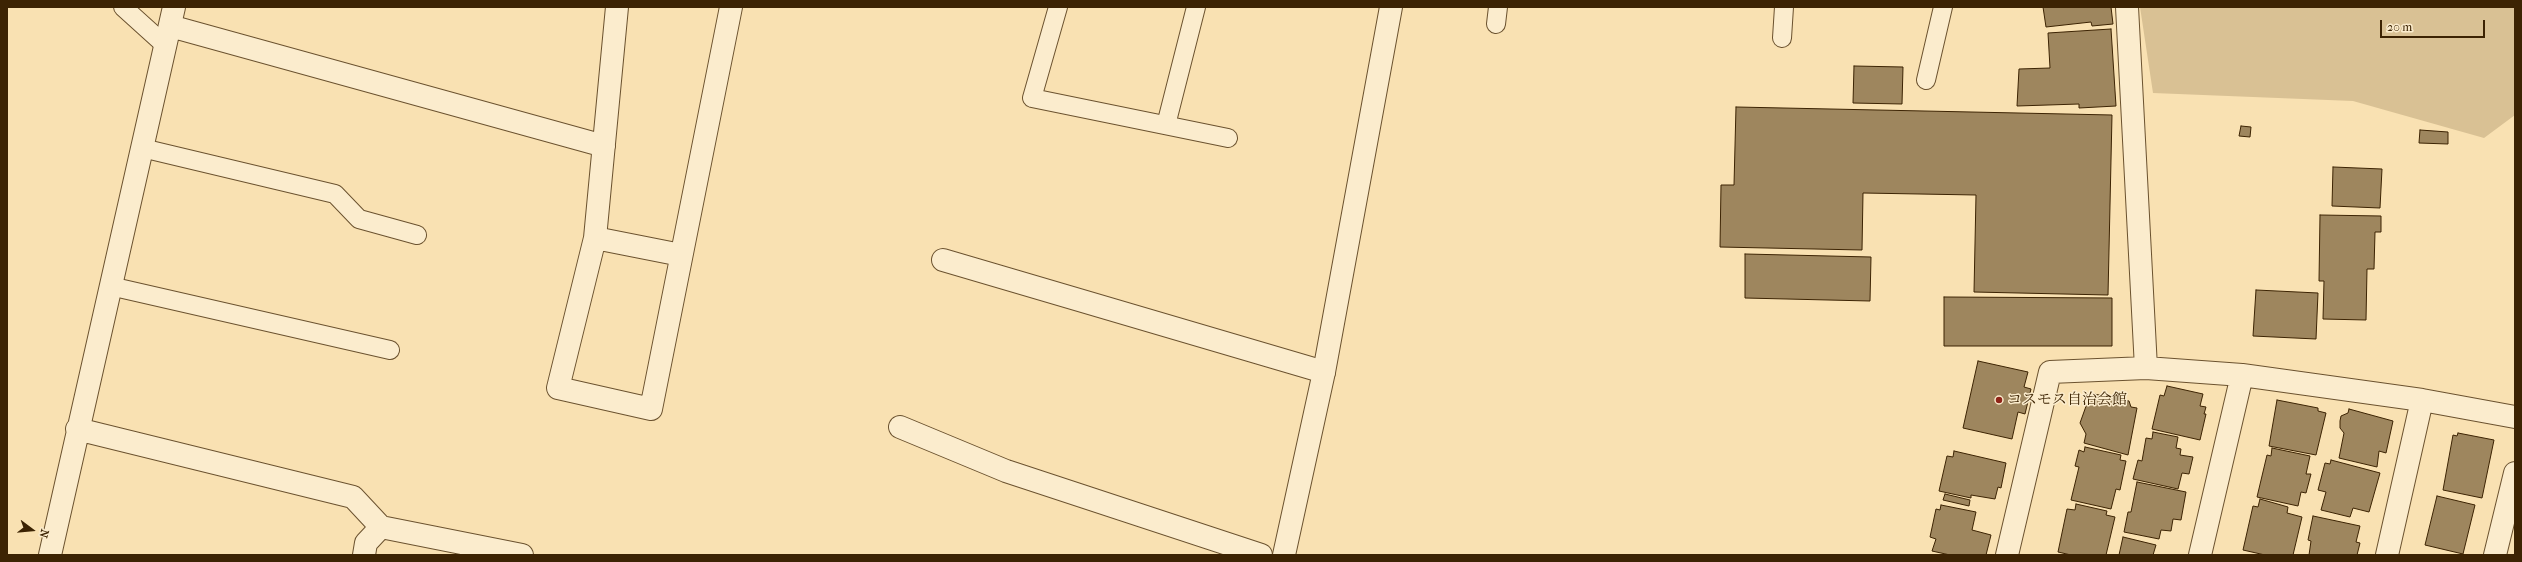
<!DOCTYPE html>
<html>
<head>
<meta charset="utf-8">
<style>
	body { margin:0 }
	#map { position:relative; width:2522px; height:562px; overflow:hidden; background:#f9e1b2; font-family:"IM FELL French Canon",serif }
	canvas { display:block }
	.frame { position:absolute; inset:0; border:8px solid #3c2303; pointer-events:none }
	.north { position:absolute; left:12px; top:510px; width:40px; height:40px; -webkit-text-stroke:3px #fbeccd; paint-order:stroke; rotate:106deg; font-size:11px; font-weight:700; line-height:16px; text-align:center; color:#3c2303 }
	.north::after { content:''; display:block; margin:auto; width:14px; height:18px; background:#3c2303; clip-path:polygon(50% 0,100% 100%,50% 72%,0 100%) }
	.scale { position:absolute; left:2380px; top:20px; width:105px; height:18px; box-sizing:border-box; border:2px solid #3c2303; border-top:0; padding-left:5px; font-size:12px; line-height:14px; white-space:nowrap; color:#3c2303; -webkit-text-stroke:3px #fbeccd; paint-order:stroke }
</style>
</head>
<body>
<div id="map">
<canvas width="2522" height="562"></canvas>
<div class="frame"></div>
<div class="north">N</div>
<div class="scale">20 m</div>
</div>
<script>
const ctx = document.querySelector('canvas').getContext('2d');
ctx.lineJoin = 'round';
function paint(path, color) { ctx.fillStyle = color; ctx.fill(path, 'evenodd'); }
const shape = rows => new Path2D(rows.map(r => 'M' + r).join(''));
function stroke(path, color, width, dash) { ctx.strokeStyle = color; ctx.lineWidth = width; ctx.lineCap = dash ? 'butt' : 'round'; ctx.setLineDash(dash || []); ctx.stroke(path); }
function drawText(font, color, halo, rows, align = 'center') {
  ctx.font = font + ' "IM FELL French Canon","Noto Serif JP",serif'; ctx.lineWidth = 3; ctx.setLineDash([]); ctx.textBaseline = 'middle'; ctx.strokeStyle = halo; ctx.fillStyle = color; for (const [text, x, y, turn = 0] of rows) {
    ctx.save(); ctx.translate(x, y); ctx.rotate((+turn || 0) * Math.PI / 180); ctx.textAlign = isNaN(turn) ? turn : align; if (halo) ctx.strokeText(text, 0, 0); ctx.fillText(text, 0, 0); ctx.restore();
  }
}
paint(shape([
	[2140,7,2515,7,2515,115,2484,138,2353,101,2153,93]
]), '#d9c194');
const building = shape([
	[2043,7,2111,7,2113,24,2092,26,2091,22,2046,27,2043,7],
	[2111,29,2116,106,2079,108,2079,104,2017,106,2019,69,2050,68,2048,33,2111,29],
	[1854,66,1903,67,1902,104,1853,103,1854,66],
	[1736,107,2112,115,2108,295,1974,292,1976,195,1863,193,1862,250,1720,247,1721,185,1734,185,1736,107],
	[2241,126,2251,127,2250,137,2239,136,2241,126],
	[2420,130,2448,132,2448,144,2419,143,2420,130],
	[2333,167,2382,169,2380,208,2332,206,2333,167],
	[2320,215,2381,216,2381,232,2375,232,2374,269,2367,269,2366,320,2323,319,2324,281,2319,281,2320,215],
	[1745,254,1871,257,1870,301,1745,298,1745,254],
	[2256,290,2318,293,2316,339,2253,336,2256,290],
	[1944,297,2112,298,2112,346,1944,346,1944,297],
	[1978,361,2028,372,2024,387,2031,389,2025,414,2018,412,2012,439,1963,428,1978,361],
	[2167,386,2203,394,2200,406,2206,407,2204,414,2206,414,2200,440,2152,429,2160,395,2164,396,2167,386],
	[2094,394,2129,401,2131,407,2137,408,2128,455,2084,443,2086,434,2080,423,2090,395,2094,394],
	[2277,400,2318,408,2318,411,2326,413,2316,455,2269,446,2277,400],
	[2349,409,2393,421,2386,453,2379,451,2377,467,2339,458,2344,433,2340,428,2340,421,2341,416,2348,413,2349,409],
	[2153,432,2178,437,2176,448,2181,449,2180,455,2193,457,2189,474,2182,473,2178,489,2133,479,2138,460,2142,461,2146,438,2152,439,2153,432],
	[2458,433,2494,440,2482,498,2443,490,2453,435,2457,436,2458,433],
	[2085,447,2121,455,2120,460,2126,461,2120,490,2116,489,2111,509,2071,500,2079,467,2075,466,2079,450,2084,452,2085,447],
	[2272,448,2310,456,2306,474,2311,474,2306,493,2301,492,2298,506,2257,497,2267,455,2271,456,2272,448],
	[1954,451,2006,463,2001,488,1998,487,1995,499,1971,495,1971,498,1939,491,1947,456,1953,457,1954,451],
	[2331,460,2380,473,2369,512,2353,508,2350,517,2321,510,2326,492,2318,490,2325,463,2330,464,2331,460],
	[2137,482,2186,492,2181,520,2173,519,2171,531,2161,530,2159,539,2124,532,2128,512,2131,512,2137,482],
	[1945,494,1970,500,1969,506,1943,500,1945,494],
	[2437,496,2475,505,2463,554,2425,545,2437,496],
	[2260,499,2288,507,2287,513,2302,517,2293,555,2265,555,2243,550,2253,506,2258,507,2260,499],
	[2076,504,2107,511,2106,515,2115,517,2106,555,2071,555,2058,552,2067,509,2075,510,2076,504],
	[1941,505,1976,512,1972,530,1991,535,1986,555,1950,555,1932,551,1936,539,1930,537,1936,509,1940,510,1941,505],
	[2313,516,2360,526,2356,542,2360,543,2357,555,2309,555,2311,541,2308,540,2313,516],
	[2123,537,2156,545,2153,555,2119,555,2123,537]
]);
paint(building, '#9e865e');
stroke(building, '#3c2303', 1);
const service = shape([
	[123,7,165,45],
	[1058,7,1032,98,1228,138],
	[1496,24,1498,7],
	[1782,38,1784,7],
	[1926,80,1943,7],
	[1166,125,1196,7],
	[142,148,335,194,359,219,417,235],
	[110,286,390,350]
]);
const minor = shape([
	[617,7,595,238,558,388,651,409,731,7],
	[2127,7,2146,368],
	[170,26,604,146],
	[595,238,681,255],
	[943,260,1324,372],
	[900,427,1006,471,1261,555],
	[77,429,353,497,381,527,522,555],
	[50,555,174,7],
	[364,555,366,543,381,527],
	[2007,555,2050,372,2146,368,2242,375,2422,400,2515,417],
	[2200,555,2242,375],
	[2387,555,2422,400],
	[2495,555,2515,473]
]);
const tertiary = shape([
	[1284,555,1324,372,1391,7]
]);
stroke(service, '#6b522f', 20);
stroke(minor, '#6b522f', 24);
stroke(tertiary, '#6b522f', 24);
stroke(service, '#fbeccd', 18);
stroke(minor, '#fbeccd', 22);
stroke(tertiary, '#fbeccd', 22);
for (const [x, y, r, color] of [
	[1999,400,4,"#8f2418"]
]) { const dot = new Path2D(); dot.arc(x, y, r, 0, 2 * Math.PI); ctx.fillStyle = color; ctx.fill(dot); stroke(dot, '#fbeccd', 1.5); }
drawText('15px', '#3c2303', '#fbeccd', [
	["コスモス自治会館",2007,400]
], 'left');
</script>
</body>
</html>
